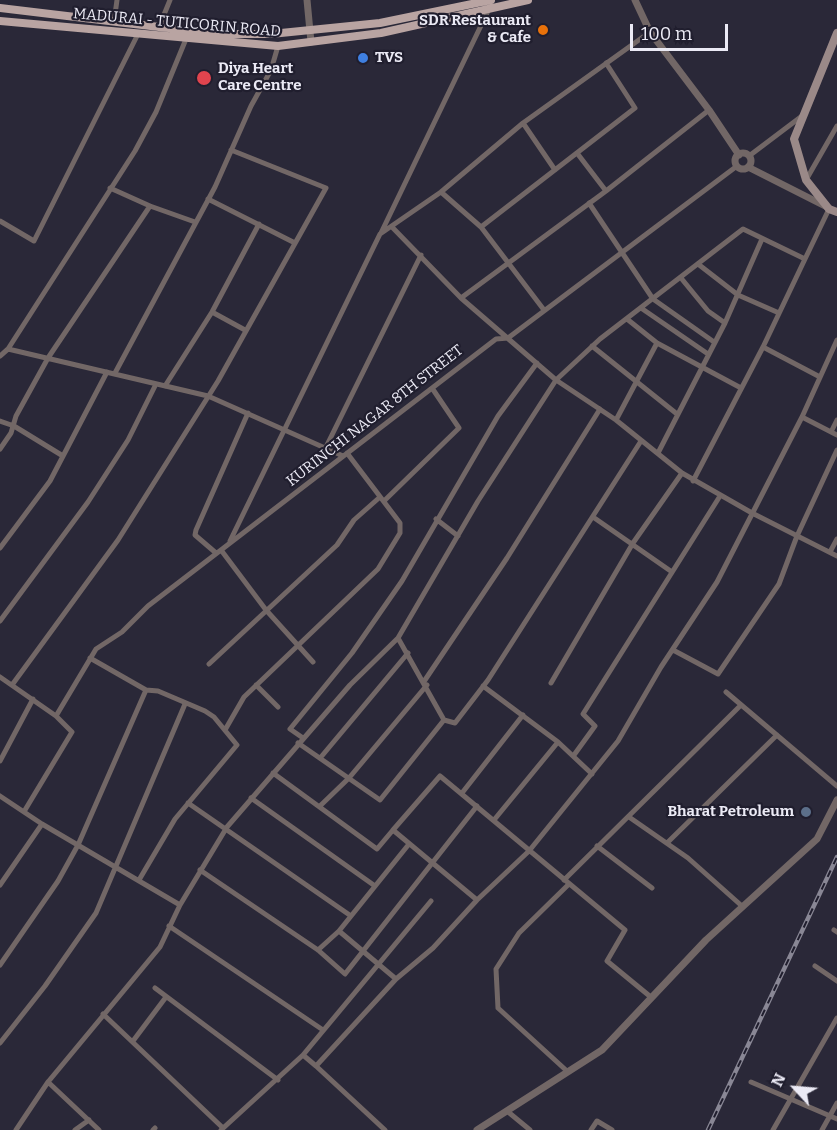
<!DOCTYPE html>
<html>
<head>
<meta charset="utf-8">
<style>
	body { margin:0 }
	#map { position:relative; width:837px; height:1130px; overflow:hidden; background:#2a2838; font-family:Bitter,serif }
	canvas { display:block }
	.north { position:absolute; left:765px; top:1058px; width:60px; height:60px; -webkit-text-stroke:4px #201e2e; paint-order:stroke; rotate:296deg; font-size:16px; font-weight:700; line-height:24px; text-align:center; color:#ebeaf5 }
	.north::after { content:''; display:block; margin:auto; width:21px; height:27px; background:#ebeaf5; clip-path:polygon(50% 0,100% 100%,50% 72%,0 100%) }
	.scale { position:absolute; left:630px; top:24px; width:98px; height:27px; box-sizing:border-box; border:3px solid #ebeaf5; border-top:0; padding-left:8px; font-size:18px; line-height:21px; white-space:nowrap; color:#ebeaf5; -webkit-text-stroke:4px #201e2e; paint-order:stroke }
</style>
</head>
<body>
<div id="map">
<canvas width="837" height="1130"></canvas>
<div class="north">N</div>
<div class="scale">100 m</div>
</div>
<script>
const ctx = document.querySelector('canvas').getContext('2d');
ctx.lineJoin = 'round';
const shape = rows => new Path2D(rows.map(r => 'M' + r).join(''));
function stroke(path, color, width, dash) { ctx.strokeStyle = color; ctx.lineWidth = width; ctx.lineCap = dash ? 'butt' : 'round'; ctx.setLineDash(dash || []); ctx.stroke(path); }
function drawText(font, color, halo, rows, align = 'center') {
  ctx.font = font + ' Bitter,serif'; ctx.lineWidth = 4.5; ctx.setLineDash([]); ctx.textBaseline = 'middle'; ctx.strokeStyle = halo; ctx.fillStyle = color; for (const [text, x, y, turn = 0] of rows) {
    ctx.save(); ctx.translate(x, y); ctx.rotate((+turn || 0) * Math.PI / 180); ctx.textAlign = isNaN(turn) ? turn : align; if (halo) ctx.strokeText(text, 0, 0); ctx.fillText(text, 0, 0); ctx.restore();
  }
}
stroke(shape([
	[114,22,117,0],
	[159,27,170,0],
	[523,123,555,170],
	[577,153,606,191],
	[749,156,802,116],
	[806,180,837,126],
	[110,188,150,206],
	[441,192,481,227,544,310],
	[208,199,293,242],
	[589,203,653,299,714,342],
	[0,221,34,241,138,34],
	[392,227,461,298,556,380,616,420,682,473,752,513,837,556],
	[481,227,635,108,606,63],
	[381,233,489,9],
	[698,264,738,295,779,313],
	[681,278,708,311,725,323],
	[461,298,606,191,709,110],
	[641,308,708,354],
	[212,312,245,330],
	[627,319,657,343,741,388],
	[837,340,802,417,837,435],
	[592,346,677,414],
	[763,347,820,377],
	[8,349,208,396,343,456],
	[0,356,8,349,135,151,156,112,186,39],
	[115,373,215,187,251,106,271,70,278,46],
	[165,386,212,312,259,224],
	[616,420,657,343],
	[0,421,14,426,63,456],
	[831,432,837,420],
	[0,449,11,433,16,416,48,358,150,206,195,222],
	[325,449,421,255],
	[658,453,725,323,762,239],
	[693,481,763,347,805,259],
	[384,501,459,428,432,388],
	[593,517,672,572],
	[436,519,458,536],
	[230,541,380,234,441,192,523,123,650,32],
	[0,548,50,481,107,372],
	[221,550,266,610,313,662],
	[830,552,837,539],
	[216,553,195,535,196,530,248,413],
	[0,621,88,502,128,440,156,384],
	[398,638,444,720,455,723,488,680,641,441],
	[673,650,718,674,779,584,797,536,837,450],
	[90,658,146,690,158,691,205,711,214,717,237,745,175,819,139,880],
	[209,664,337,545,354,520,380,497],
	[0,677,56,716,72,732,25,810],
	[425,680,507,558,600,409],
	[551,683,633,543,682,473],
	[12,685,118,540,218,381,326,188,231,150],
	[256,685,278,707],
	[483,686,558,742,592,774],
	[726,692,837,786],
	[56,716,96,649,122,632,148,606,496,339,508,338,737,166],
	[225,730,244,697,378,569,400,533,400,523,347,453],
	[303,738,290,729,352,653,402,581,498,416,537,363],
	[298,743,380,800,444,720],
	[574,755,595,726,583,714,720,496],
	[321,757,408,653],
	[0,761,33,699],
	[273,773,377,849,393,830,477,900,529,851,618,741,661,667,717,582,802,417],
	[462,793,523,715],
	[0,796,42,824,180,905],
	[251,798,375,886],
	[188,803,351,916],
	[321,805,349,778,427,685],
	[629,817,688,858,743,907],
	[494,820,558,742],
	[393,830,440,776,625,930,607,961,652,998],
	[667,843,777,735],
	[597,846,652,888],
	[200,870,318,950,345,974,477,806],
	[564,880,740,706],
	[0,885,42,824],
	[169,926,323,1030],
	[834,930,837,932],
	[318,950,339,931],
	[0,965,58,881,78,845,146,690],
	[815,966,837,981],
	[396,979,339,931,409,844],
	[155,988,278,1080],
	[103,1014,223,1128],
	[133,1041,166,997],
	[0,1043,45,986,96,913,185,704],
	[303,1055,316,1066,396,979,433,948,477,900],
	[316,1066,385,1130],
	[568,1072,498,1008,496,969,519,933,569,884],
	[751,1082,837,1119],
	[507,1111,530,1130],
	[16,1130,48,1082],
	[75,1130,89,1120],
	[99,1130,48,1082,160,947,180,905,227,827,350,685,398,638,478,501,556,380,600,339,743,229,805,259,829,209],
	[153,1130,155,1128],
	[221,1130,303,1055,431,901],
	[591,1130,597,1121,612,1130],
	[773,1130,837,1018],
	[822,1130,837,1103]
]), '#726766', 5);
stroke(shape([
	[307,0,311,42],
	[635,0,650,32,709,110,739,155],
	'735 161a8 8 0 1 1 16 0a8 8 0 1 1-16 0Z',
	[748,167,829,208],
	[477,1130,602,1050,706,940,817,839,837,800]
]), '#726766', 7);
stroke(shape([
	[837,33,794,139,806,180,829,209,837,212]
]), '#9a8988', 8);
stroke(shape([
	[0,8,159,27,225,34,271,34,380,23,491,0],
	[0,21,278,46,381,33,528,0]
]), '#b9a4a2', 8);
const rail = shape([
	[708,1130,837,857]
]);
stroke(rail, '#898795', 4.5);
stroke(rail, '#201e2e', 2, [7]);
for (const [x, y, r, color] of [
	[543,30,6,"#e8710a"],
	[363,58,6,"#3f7fe0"],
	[204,78,8,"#e0444e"],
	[806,812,6,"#5c6f8a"]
]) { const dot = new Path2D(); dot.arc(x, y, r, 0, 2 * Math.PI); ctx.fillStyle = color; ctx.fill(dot); stroke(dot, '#201e2e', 2); }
drawText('bold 15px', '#ebeaf5', '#201e2e', [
	["SDR Restaurant",531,21],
	["& Cafe",531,38],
	["TVS",375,58,"left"],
	["Diya Heart",218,69,"left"],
	["Care Centre",218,86,"left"],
	["Bharat Petroleum",794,812]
], 'right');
drawText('15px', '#ebeaf5', '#201e2e', [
	["MADURAI - TUTICORIN ROAD",177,23,5],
	["KURINCHI NAGAR 8TH STREET",375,416,-38]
]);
</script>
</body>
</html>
